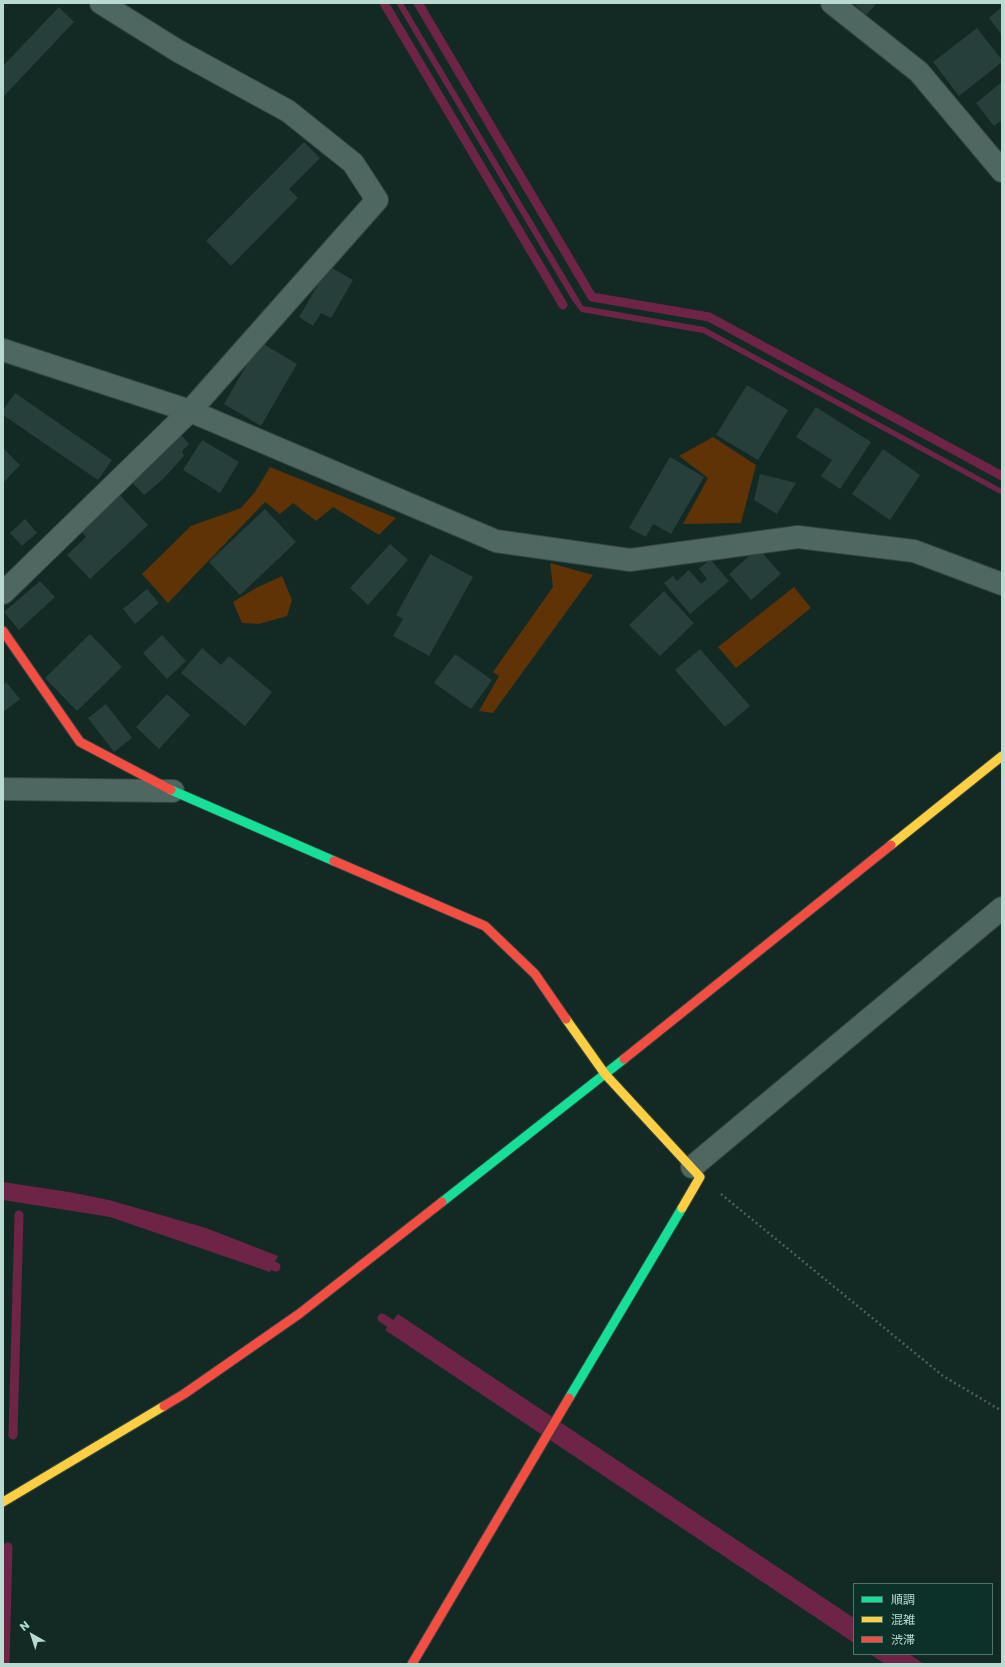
<!DOCTYPE html>
<html>
<head>
<meta charset="utf-8">
<style>
	body { margin:0 }
	#map { position:relative; width:1005px; height:1667px; overflow:hidden; background:#132924; font-family:Poppins,"Noto Sans JP",sans-serif }
	canvas { display:block }
	.frame { position:absolute; inset:0; border:4px solid #b8dad0; pointer-events:none }
	.legend { position:absolute; left:853px; top:1583px; width:140px; height:72px; box-sizing:border-box; background:#0b3129; border:1px solid #50756c; margin:0; padding:5px 7px; list-style:none; font-size:12px; color:#b8dad0 }
	.legend li { display:flex; align-items:center; gap:8px; height:20px }
	.legend b { width:20px; border:1px solid #50756c }
	.north { position:absolute; left:12px; top:1615px; width:40px; height:40px; -webkit-text-stroke:3px #0b3129; paint-order:stroke; rotate:321deg; font-size:11px; font-weight:700; line-height:16px; text-align:center; color:#b8dad0 }
	.north::after { content:''; display:block; margin:auto; width:14px; height:18px; background:#b8dad0; clip-path:polygon(50% 0,100% 100%,50% 72%,0 100%) }
</style>
</head>
<body>
<div id="map">
<canvas width="1005" height="1667"></canvas>
<div class="frame"></div>
<ul class="legend">
<li><b style="height:5px;background:#16e098"></b>順調</li>
<li><b style="height:5px;background:#ffcf43"></b>混雑</li>
<li><b style="height:5px;background:#f24e42"></b>渋滞</li>
</ul>
<div class="north">N</div>
</div>
<script>
const ctx = document.querySelector('canvas').getContext('2d');
ctx.lineJoin = 'round';
function paint(path, color) { ctx.fillStyle = color; ctx.fill(path, 'evenodd'); }
const shape = rows => new Path2D(rows.map(r => 'M' + r).join(''));
function stroke(path, color, width, dash) { ctx.strokeStyle = color; ctx.lineWidth = width; ctx.lineCap = dash ? 'butt' : 'round'; ctx.setLineDash(dash || []); ctx.stroke(path); }
paint(shape([
	[713,437,756,465,741,523,683,524,708,478,679,456],
	[270,467,396,518,379,535,333,507,316,521,293,503,280,514,265,502,168,603,142,574,191,526,241,508,255,492],
	[550,563,593,575,493,713,479,711,499,676,493,672,553,587],
	[282,576,292,600,287,616,259,624,242,623,233,602,256,588],
	[794,587,811,608,736,668,718,647]
]), '#5f3305');
paint(shape([
	[396,3,403,3,583,306,704,327,1002,489,1002,495,703,333,581,312,572,300],
	[3,1182,69,1192,109,1200,206,1228,278,1256,270,1272,110,1217,3,1200],
	[398,1314,854,1618,854,1643,385,1330],
	[870,1654,909,1654,924,1664,885,1664]
]), '#6d2447');
stroke(shape([
	[384,3,563,305],
	[418,3,592,297,709,317,1002,476],
	[262,1261,276,1267],
	[382,1318,400,1330],
	[13,1435,19,1215],
	[5,1664,8,1547]
]), '#6d2447', 9);
paint(shape([
	[853,3,877,3,866,15],
	[59,7,74,22,3,97,3,66],
	[1002,7,1002,35,989,18],
	[977,28,1002,60,1002,62,959,96,933,62],
	[1002,82,1002,120,994,126,976,103],
	[304,142,320,158,289,189,298,198,231,266,206,241],
	[329,266,353,280,331,318,321,313,313,326,299,317],
	[260,342,297,364,261,426,224,404],
	[747,385,788,410,758,460,716,435],
	[15,393,112,460,98,480,3,415,3,410],
	[816,407,871,442,840,489,821,476,832,460,796,437],
	[178,431,189,444,182,451,184,456,163,479,144,495,129,479],
	[202,440,239,462,220,493,183,470],
	[3,448,20,465,3,483],
	[883,449,920,475,890,520,852,494],
	[670,457,704,477,671,534,653,524,646,537,629,528],
	[760,474,796,483,777,514,754,500],
	[118,493,148,525,90,579,67,555,86,537,79,529],
	[265,509,296,542,240,595,209,562],
	[25,519,37,533,22,546,10,533],
	[390,544,408,560,368,605,350,588],
	[758,548,781,574,751,600,729,574],
	[430,554,473,577,429,656,393,636,403,619,396,615],
	[710,559,729,581,690,614,664,583,673,576,677,581,689,570,701,584,707,579,699,569],
	[40,581,55,597,19,630,4,612],
	[147,589,159,603,135,624,123,609],
	[664,591,694,623,660,656,629,625],
	[90,634,122,667,77,711,45,678],
	[162,635,186,661,167,679,143,653],
	[202,648,221,665,229,656,272,692,245,726,181,673],
	[700,649,750,706,725,727,675,670],
	[455,654,492,680,471,709,434,683],
	[6,682,20,699,3,712,3,685],
	[167,694,190,715,159,749,136,727],
	[106,704,132,738,114,752,88,718]
]), '#273f3a');
const street = shape([
	[832,3,919,72,1002,171],
	[3,350,190,411,496,541,630,560,798,537,914,551,1002,584],
	[3,593,190,411,377,200,353,163,288,111,178,51,101,3],
	[3,789,173,791],
	[692,1167,1002,908]
]);
const fast = shape([
	[171,790,334,861],
	[442,1202,624,1059],
	[569,1398,682,1208]
]);
const slow = shape([
	[891,845,1002,756],
	[566,1019,605,1074,700,1177,682,1208],
	[3,1502,164,1406]
]);
const jam = shape([
	[3,631,80,742,171,790],
	[334,861,485,926,535,974,566,1019],
	[624,1059,891,845],
	[164,1406,184,1394,299,1314,442,1202],
	[412,1664,569,1398]
]);
stroke(street, '#334540', 24);
stroke(fast, '#334540', 11);
stroke(slow, '#334540', 11);
stroke(jam, '#334540', 11);
stroke(shape([
	[721,1194,943,1376,1002,1411]
]), '#4c605b', 2.5, [2, 3]);
stroke(street, '#4e6761', 22);
stroke(fast, '#16e098', 9);
stroke(slow, '#ffcf43', 9);
stroke(jam, '#f24e42', 9);
</script>
</body>
</html>
